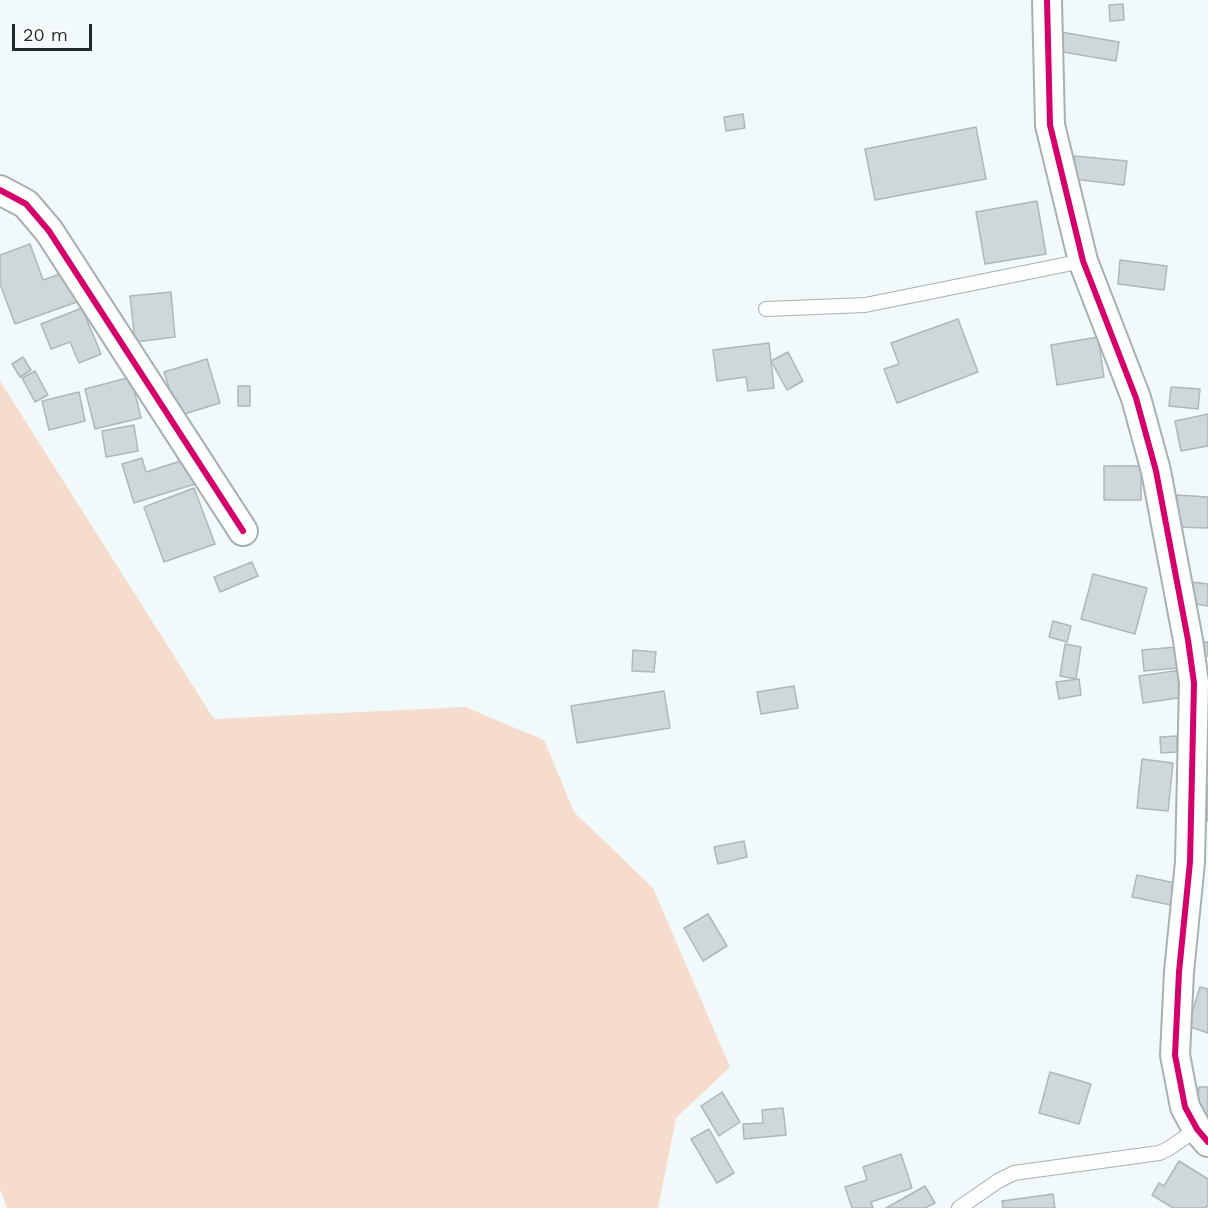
<!DOCTYPE html>
<html>
<head>
<meta charset="utf-8">
<style>
	body { margin:0 }
	#map { position:relative; width:1208px; height:1208px; overflow:hidden; background:#f2f9fa; font-family:"Work Sans",sans-serif }
	canvas { display:block }
	.scale { position:absolute; left:12px; top:24px; width:80px; height:27px; box-sizing:border-box; border:3px solid #1f2c2e; border-top:0; padding-left:8px; font-size:18px; line-height:21px; white-space:nowrap; color:#1f2c2e; -webkit-text-stroke:4px #fff; paint-order:stroke }
</style>
</head>
<body>
<div id="map">
<canvas width="1208" height="1208"></canvas>
<div class="scale">20 m</div>
</div>
<script>
const ctx = document.querySelector('canvas').getContext('2d');
ctx.lineJoin = 'round';
function paint(path, color) { ctx.fillStyle = color; ctx.fill(path, 'evenodd'); }
const shape = rows => new Path2D(rows.map(r => 'M' + r).join(''));
function stroke(path, color, width, dash) { ctx.strokeStyle = color; ctx.lineWidth = width; ctx.lineCap = dash ? 'butt' : 'round'; ctx.setLineDash(dash || []); ctx.stroke(path); }
paint(shape([
	[0,381,214,719,465,707,544,740,574,812,653,888,730,1067,676,1118,658,1208,7,1208,0,1189]
]), '#f5dccd');
const building = shape([
	[1123,4,1124,20,1110,21,1109,5,1123,4],
	[1061,32,1119,42,1116,61,1057,51,1061,32],
	[743,114,745,128,726,131,724,117,743,114],
	[976,127,986,179,875,200,865,149,976,127],
	[1075,156,1127,161,1124,185,1073,179,1075,156],
	[1037,201,1046,254,985,264,976,212,1037,201],
	[30,244,43,280,66,272,77,302,15,324,0,284,0,255,30,244],
	[1120,260,1167,266,1164,290,1118,284,1120,260],
	[171,292,175,337,135,342,130,296,171,292],
	[82,308,101,354,79,363,70,342,51,349,41,324,82,308],
	[958,319,978,372,897,403,884,369,899,364,891,343,958,319],
	[1098,337,1104,377,1057,385,1051,345,1098,337],
	[769,343,774,388,748,391,746,377,717,381,713,350,769,343],
	[788,352,803,381,787,390,771,361,788,352],
	[23,357,31,370,20,377,12,364,23,357],
	[207,359,220,403,178,416,164,372,207,359],
	[35,371,48,395,35,402,22,378,35,371],
	[131,377,141,418,95,429,85,389,131,377],
	[238,386,250,386,250,406,238,406,238,386],
	[1171,387,1200,389,1198,409,1169,406,1171,387],
	[79,392,85,421,49,430,42,401,79,392],
	[1208,414,1208,446,1181,451,1175,421,1208,414],
	[134,425,138,451,106,457,102,431,134,425],
	[142,458,146,472,187,459,195,484,134,503,122,464,142,458],
	[1104,466,1141,466,1141,500,1104,500,1104,466],
	[194,488,215,544,164,562,144,507,194,488],
	[1177,495,1208,497,1208,528,1175,527,1177,495],
	[252,562,258,576,220,592,214,577,252,562],
	[1093,574,1147,588,1135,634,1081,619,1093,574],
	[1192,582,1208,584,1208,606,1188,603,1192,582],
	[1053,621,1071,626,1067,642,1049,637,1053,621],
	[1208,642,1208,656,1198,657,1197,643,1208,642],
	[1065,644,1081,647,1076,679,1060,676,1065,644],
	[1176,647,1178,668,1144,671,1142,650,1176,647],
	[633,650,656,652,654,672,632,671,633,650],
	[1181,670,1185,697,1143,703,1139,676,1181,670],
	[1079,679,1081,695,1059,699,1056,682,1079,679],
	[794,686,798,708,761,714,757,692,794,686],
	[664,691,670,728,577,743,571,706,664,691],
	[1177,736,1177,752,1161,753,1160,737,1177,736],
	[1142,759,1173,763,1168,811,1137,808,1142,759],
	[1208,785,1208,821,1202,820,1208,785],
	[744,841,747,857,718,864,714,847,744,841],
	[1137,875,1175,883,1171,905,1132,897,1137,875],
	[708,914,727,946,703,961,684,928,708,914],
	[1200,987,1208,989,1208,1033,1188,1026,1200,987],
	[1050,1072,1091,1084,1079,1124,1039,1113,1050,1072],
	[1199,1087,1208,1087,1208,1117,1197,1116,1199,1087],
	[722,1092,740,1122,719,1136,701,1106,722,1092],
	[783,1108,786,1135,744,1139,743,1124,763,1123,762,1110,783,1108],
	[709,1129,734,1173,717,1183,691,1139,709,1129],
	[901,1154,912,1188,871,1202,873,1208,852,1208,845,1187,867,1180,863,1167,901,1154],
	[1179,1161,1208,1179,1208,1205,1206,1208,1173,1208,1152,1195,1159,1183,1164,1186,1179,1161],
	[925,1186,935,1203,925,1208,886,1208,925,1186],
	[1053,1194,1055,1208,1003,1208,1002,1201,1053,1194]
]);
paint(building, '#ced7d9');
stroke(building, '#aeb7b9', 1.5);
const service = shape([
	[766,309,865,305,1083,261],
	[959,1208,998,1181,1014,1173,1159,1153,1168,1149,1197,1129]
]);
const minor = shape([
	[1047,0,1050,125,1083,261,1136,398,1156,471,1188,640,1194,683,1190,862,1179,972,1175,1055,1185,1107,1197,1129,1208,1142],
	[0,190,26,204,49,231,243,531]
]);
stroke(service, '#a8b1b2', 16);
stroke(minor, '#a8b1b2', 32);
stroke(service, '#fdfefe', 14);
stroke(minor, '#fdfefe', 28);
stroke(shape([
	[1047,0,1050,125,1083,261,1136,398,1156,471,1188,640,1194,683,1190,862,1179,972,1175,1055,1185,1107,1197,1129,1208,1142],
	[0,190,26,204,49,231,243,531]
]), '#d6006c', 6);
</script>
</body>
</html>
